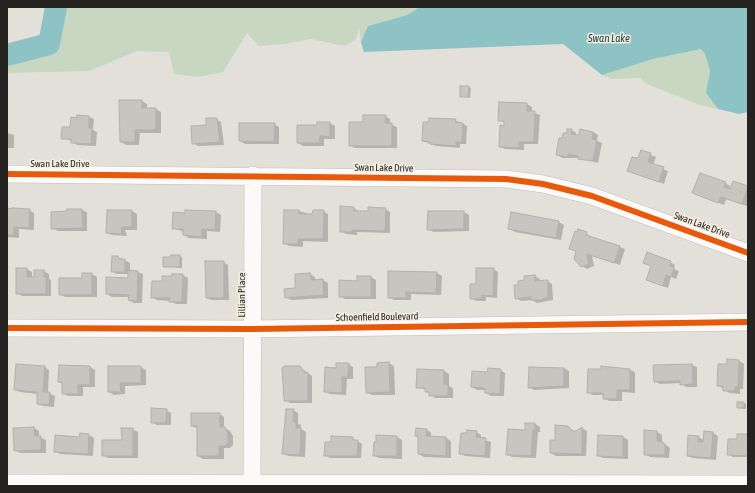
<!DOCTYPE html>
<html>
<head>
<meta charset="utf-8">
<style>
	body { margin:0 }
	#map { position:relative; width:755px; height:493px; overflow:hidden; background:#e3e0d9; font-family:"Asap Condensed",sans-serif }
	canvas { display:block }
	.frame { position:absolute; inset:0; border:8px solid #262420; pointer-events:none }
</style>
</head>
<body>
<div id="map">
<canvas width="755" height="493"></canvas>
<div class="frame"></div>
</div>
<script>
const ctx = document.querySelector('canvas').getContext('2d');
ctx.lineJoin = 'round';
function paint(path, color) { ctx.fillStyle = color; ctx.fill(path, 'evenodd'); }
const shape = rows => new Path2D(rows.map(r => 'M' + r).join(''));
function stroke(path, color, width, dash) { ctx.strokeStyle = color; ctx.lineWidth = width; ctx.lineCap = dash ? 'butt' : 'round'; ctx.setLineDash(dash || []); ctx.stroke(path); }
function drawText(font, color, halo, rows, align = 'center') {
  ctx.font = font + ' "Asap Condensed",sans-serif'; ctx.lineWidth = 3; ctx.setLineDash([]); ctx.textBaseline = 'middle'; ctx.strokeStyle = halo; ctx.fillStyle = color; for (const [text, x, y, turn = 0] of rows) {
    ctx.save(); ctx.translate(x, y); ctx.rotate((+turn || 0) * Math.PI / 180); ctx.textAlign = isNaN(turn) ? turn : align; if (halo) ctx.strokeText(text, 0, 0); ctx.fillText(text, 0, 0); ctx.restore();
  }
}
paint(shape([
	[50,7,420,7,407,15,368,26,361,42,359,28,356,39,345,46,311,39,284,44,259,46,247,33,223,72,198,77,174,74,169,52,137,51,89,71,7,73,7,54,36,48,44,38],
	[701,49,705,54,710,71,706,93,718,109,700,105,647,84,640,78,612,79,602,75,653,59]
]), '#c7d7c2');
paint(shape([
	[420,7,748,7,748,112,739,114,718,109,706,93,710,71,705,54,701,49,653,59,602,75,563,44,364,52,361,42,368,26,407,15]
]), '#8ec3c5');
paint(shape([
	[469,87,471,88,470,98,461,96],
	[142,101,147,104,147,109,156,109,161,112,161,133,140,133,139,145,126,145,121,142],
	[500,103,527,104,532,107,532,112,540,115,538,144,524,144,524,150,505,149,500,146,505,123,499,120],
	[385,116,390,119,390,124,397,127,397,148,355,148,350,145,364,123],
	[89,117,94,119,93,130,97,132,96,146,77,145,72,141,62,138,78,119],
	[216,119,221,122,224,145,198,146,193,143,208,126],
	[455,120,467,126,466,144,460,144,460,148,436,146,423,141],
	[330,123,335,126,335,139,324,139,324,146,303,146,298,143,318,126],
	[274,124,279,127,279,144,245,144,240,141],
	[572,130,576,133,576,136,593,132,598,135,597,141,602,143,598,163,580,158,562,158,558,155,568,134],
	[7,133,14,135,14,148,7,148],
	[641,151,656,157,653,165,668,171,664,184,628,171,638,160],
	[734,182,748,187,747,206,726,199,724,205,694,193,725,183,730,186,729,190,731,190],
	[354,208,359,212,385,209,390,212,390,233,357,232,357,235,346,234,341,231],
	[7,210,29,210,34,213,34,230,19,229,19,238,7,237],
	[68,210,82,210,87,212,87,231,58,231,52,228,68,212],
	[108,211,132,211,137,214,137,230,125,230,127,236,112,235,107,233],
	[299,211,313,215,323,211,328,214,328,242,303,241,303,247,289,246,284,243],
	[216,212,221,215,220,232,207,231,207,239,189,238,184,235,184,232,173,228],
	[464,212,469,215,469,231,434,232,429,230],
	[512,214,559,222,564,225,561,240,515,232,510,229],
	[586,233,591,237,625,249,620,265,592,256,594,266,587,269,582,266,577,251,570,248],
	[180,256,182,257,182,268,164,266,164,258],
	[118,257,130,263,130,271,138,272,143,274,142,303,134,303,129,300,130,297,112,297,107,294,129,279,129,274,117,274,112,271],
	[223,262,228,265,229,300,212,300,207,298],
	[670,262,675,265,674,269,679,271,676,279,671,277,668,288,652,282],
	[17,269,27,269,32,272,32,278,35,278,44,271,49,274,49,279,51,280,51,296,22,296,17,293],
	[493,269,498,272,497,298,486,297,486,301,476,301,471,298,477,285],
	[437,273,442,276,441,295,411,294,411,300,394,300,389,297],
	[92,274,97,277,97,297,65,297,60,294],
	[310,274,315,277,315,281,323,280,328,283,328,298,291,300,286,297,296,289,296,275],
	[183,275,188,278,187,304,176,304,170,301,157,300,152,297,162,282,163,277],
	[535,276,540,279,540,282,547,281,552,284,553,300,537,303,532,300,521,301,516,298,519,286],
	[371,277,376,280,376,299,345,299,340,296,358,282],
	[739,361,744,364,743,389,740,389,740,394,729,393,718,385,728,365],
	[389,363,394,366,395,395,372,395,367,392,378,368,378,364],
	[348,364,353,367,353,379,347,379,346,395,330,394,325,391,337,369],
	[692,365,697,367,697,387,686,387,681,383,660,384,655,381],
	[60,366,90,367,95,370,95,387,83,387,83,396,68,396,63,393,63,384,59,382],
	[44,367,49,370,48,393,55,396,54,407,43,406,38,404,38,394,20,392,15,390],
	[109,367,141,367,146,370,146,385,125,386,125,394,114,395,109,392],
	[300,367,312,376,312,403,290,403,285,400],
	[602,367,630,370,635,372,635,393,622,392,622,401,609,401,604,398,604,395,593,395,588,392],
	[530,368,564,368,569,371,569,388,534,390,529,387],
	[418,370,444,371,449,374,449,386,453,388,453,398,435,398,426,390,417,387],
	[500,370,505,373,504,396,491,396,486,393,486,390,477,390,472,387,488,373],
	[744,403,746,404,746,409,738,408],
	[166,410,171,413,171,425,157,425,152,422],
	[293,410,298,413,298,424,301,425,301,429,306,432,305,457,288,456,283,453],
	[219,414,224,417,224,428,230,431,233,436,233,445,230,448,224,448,224,459,203,459,198,456,198,429,192,426],
	[526,424,535,424,540,427,540,432,538,432,536,458,512,457,507,454,526,431],
	[568,427,575,432,582,428,587,431,586,456,556,456,551,453],
	[34,428,39,431,39,437,46,440,46,453,20,453,15,450],
	[132,429,138,432,138,458,108,458,103,455,123,441],
	[426,430,431,432,431,437,446,438,451,441,451,458,424,457,419,454,419,437,416,436],
	[476,432,481,435,481,439,491,442,490,458,465,456,460,453],
	[657,432,662,435,662,442,670,448,669,458,650,457,645,454],
	[713,433,718,436,716,460,693,458,688,456,698,437,704,440],
	[89,435,94,438,93,456,60,454,55,451],
	[748,435,748,457,733,457,728,454,738,440],
	[377,436,397,437,402,440,402,459,379,458,374,455],
	[599,436,623,437,628,440,628,459,603,458,598,455],
	[352,438,362,444,361,458,330,458,325,455]
]), '#0003');
stroke(shape([
	[7,55,49,44,56,7]
]), '#8ec3c5', 22);
const building = shape([
	[460,86,469,86,468,97,460,97,460,86],
	[119,100,142,100,142,108,156,108,156,130,135,130,135,142,120,142,119,100],
	[499,102,527,103,527,111,535,111,534,142,519,142,519,148,499,147,500,125,504,126,504,121,498,121,499,102],
	[77,115,89,116,89,128,92,128,91,144,71,143,71,139,61,139,62,127,70,127,71,117,77,118,77,115],
	[363,115,386,115,385,123,392,123,392,146,349,146,349,122,363,122,363,115],
	[206,118,217,118,220,142,192,144,191,126,206,125,206,118],
	[429,118,456,119,455,122,463,123,462,142,456,142,456,146,430,144,430,142,422,141,423,122,429,122,429,118],
	[317,122,330,122,330,137,320,136,319,143,297,143,297,125,317,125,317,122],
	[239,123,275,123,274,142,239,141,239,123],
	[567,129,572,129,571,134,579,135,580,129,593,132,592,139,597,140,593,161,578,159,578,156,568,154,568,157,556,155,559,138,562,138,563,133,567,133,567,129],
	[641,150,651,153,648,162,664,167,659,182,627,171,632,157,638,158,641,150],
	[700,173,726,182,724,187,730,189,733,181,748,186,742,204,721,197,718,203,692,193,700,173],
	[340,206,354,207,354,211,368,211,368,207,386,208,385,231,352,230,352,232,340,232,340,206],
	[13,208,30,209,29,228,14,227,14,235,7,235,7,209,13,208],
	[67,209,82,209,83,228,51,229,51,212,67,211,67,209],
	[107,210,132,210,132,227,121,227,122,234,106,233,107,210],
	[185,210,216,211,215,230,202,229,202,237,183,235,183,229,172,229,173,212,185,213,185,210],
	[284,210,299,210,299,214,312,214,313,210,324,210,323,239,298,239,298,244,283,244,284,210],
	[428,211,464,211,464,229,427,230,428,211],
	[511,212,559,221,556,238,508,229,511,212],
	[578,229,587,232,586,235,620,246,614,263,587,254,589,264,581,267,574,259,576,251,569,249,575,231,577,232,578,229],
	[647,252,671,261,670,266,674,268,671,277,666,275,663,286,646,280,651,266,643,263,647,252],
	[171,255,180,255,180,267,163,267,163,257,170,257,171,255],
	[112,256,118,256,119,259,125,259,125,272,111,272,112,256],
	[205,261,224,261,224,298,206,298,205,261],
	[16,268,27,268,27,277,34,277,34,270,44,270,44,277,46,277,46,294,16,294,16,268],
	[476,268,494,268,493,296,482,295,481,299,470,299,470,284,476,284,476,268],
	[128,270,138,271,137,301,128,300,129,295,106,294,106,277,128,278,128,270],
	[388,271,437,272,436,293,406,292,406,298,388,298,388,271],
	[82,273,92,273,92,295,59,295,59,278,82,278,82,273],
	[310,273,311,280,323,279,324,295,285,298,284,289,295,288,295,274,310,273],
	[172,274,183,274,182,302,169,302,170,298,151,298,152,281,162,281,162,276,172,276,172,274],
	[535,275,535,281,548,280,548,298,543,298,543,300,531,300,531,297,515,299,514,285,518,285,518,281,524,280,524,276,535,275],
	[357,276,371,276,371,297,339,297,339,280,357,281,357,276],
	[727,359,739,360,738,387,735,387,735,391,723,391,723,386,717,386,718,364,727,364,727,359],
	[389,362,390,392,366,393,365,367,377,367,377,363,389,362],
	[336,363,349,363,348,377,342,377,342,393,324,392,325,367,336,368,336,363],
	[16,364,45,366,43,392,50,392,49,405,37,404,37,392,14,390,16,364],
	[692,364,693,384,680,385,680,381,654,382,653,365,692,364],
	[59,365,90,366,90,385,78,385,78,394,62,394,62,382,58,382,59,365],
	[108,366,141,366,141,383,120,383,121,392,108,392,108,366],
	[285,366,300,366,305,373,308,373,308,401,284,401,282,368,285,366],
	[601,366,630,369,630,390,617,390,617,399,603,399,603,393,587,393,588,369,601,369,601,366],
	[529,367,564,368,564,386,528,388,529,367],
	[488,368,501,369,500,394,485,393,485,388,471,387,472,371,487,372,488,368],
	[417,369,444,370,444,384,448,384,448,396,429,396,429,392,425,392,425,388,416,388,417,369],
	[737,402,744,402,744,408,737,408,737,402],
	[151,408,167,409,166,423,151,423,151,408],
	[286,409,294,409,293,421,296,422,296,428,301,428,300,455,282,454,286,409],
	[191,413,220,413,220,427,225,427,228,433,228,442,225,446,219,446,219,456,197,456,197,426,191,426,191,413],
	[525,423,535,423,535,430,533,430,531,456,506,455,508,429,525,430,525,423],
	[555,425,568,426,572,431,576,431,582,427,582,454,550,453,550,440,555,440,555,425],
	[34,427,35,436,41,436,41,450,14,451,13,428,34,427],
	[121,428,133,428,133,456,102,456,102,440,122,440,121,428],
	[416,428,427,429,426,436,446,437,446,456,418,454,418,436,415,436,416,428],
	[467,430,477,431,476,437,486,438,485,456,459,454,461,433,467,433,467,430],
	[644,430,657,431,657,441,663,442,663,444,665,444,665,455,644,455,644,430],
	[704,431,713,432,711,458,687,456,688,435,699,436,698,442,703,442,704,431],
	[80,433,89,434,88,454,54,452,55,435,79,437,80,433],
	[737,434,748,434,748,456,727,455,728,439,737,439,737,434],
	[376,435,397,436,397,456,373,456,374,442,376,442,376,435],
	[598,435,623,436,623,457,597,456,598,435],
	[331,436,353,437,353,440,358,440,357,456,324,456,325,442,331,442,331,436]
]);
paint(building, '#c8c4c0');
stroke(building, '#b3b0ab', 1);
const minor = shape([
	[7,174,506,179,543,184,592,196,748,253],
	[7,328,252,329,748,322],
	[7,483,748,484],
	[252,486,253,175]
]);
stroke(minor, '#bfbdb7', 18);
stroke(minor, '#fbfaf9', 17);
stroke(shape([
	[7,174,506,179,543,184,592,196,748,253],
	[7,328,252,329,748,322]
]), '#e8590c', 6);
drawText('10px', '#262420', '#f5efe2', [
	["Swan Lake Drive",60,164],
	["Swan Lake Drive",384,168,1],
	["Swan Lake Drive",702,225,20],
	["Lillian Place",242,295,-90],
	["Schoenfield Boulevard",377,317,-1]
]);
drawText('italic 11px', '#1a4042', '#f5efe2', [
	["Swan Lake",609,39]
]);
</script>
</body>
</html>
